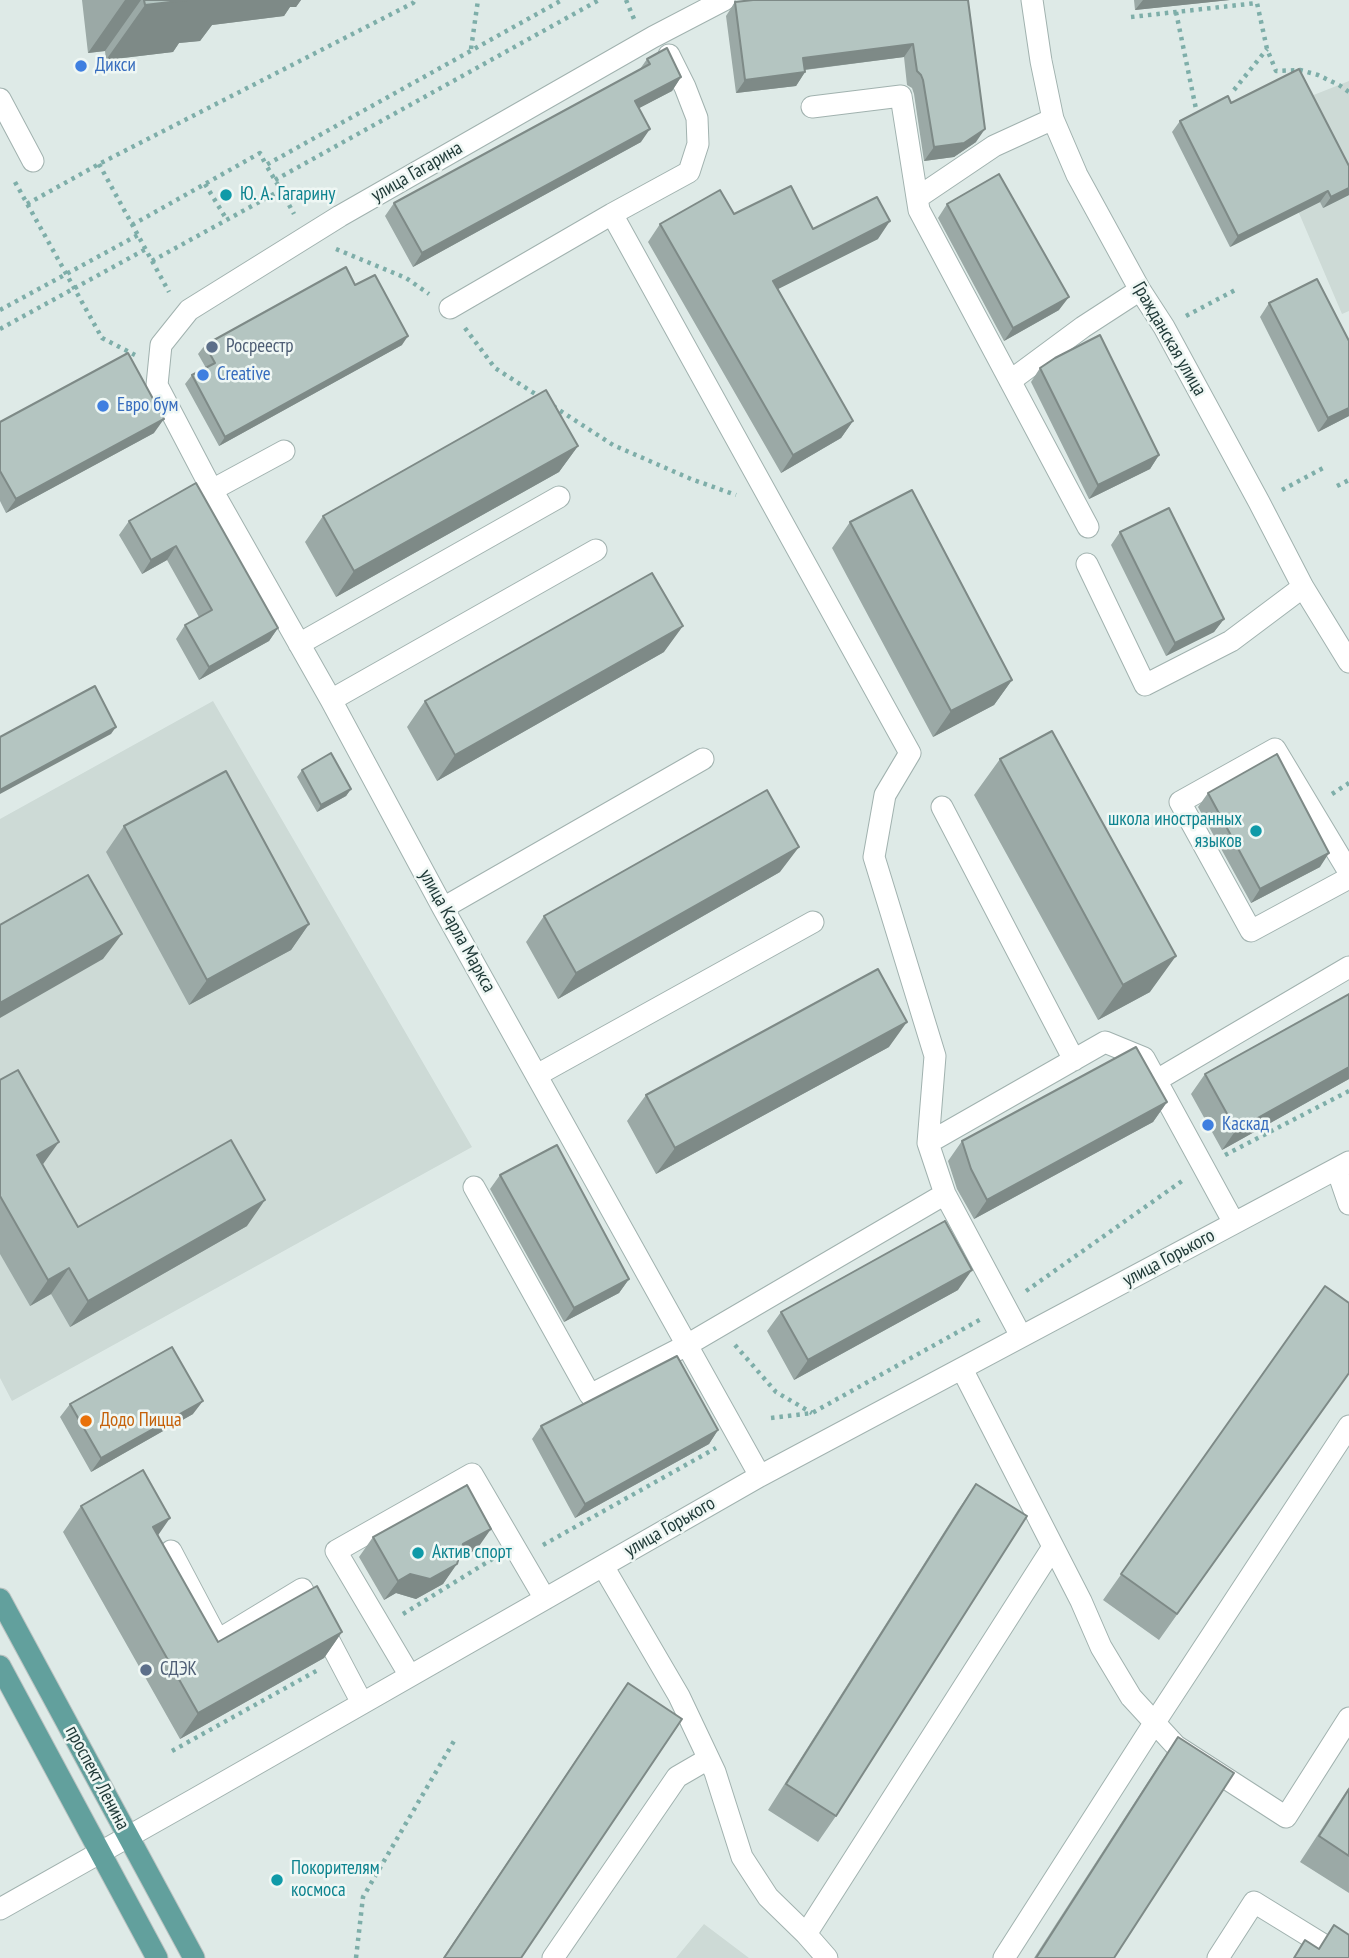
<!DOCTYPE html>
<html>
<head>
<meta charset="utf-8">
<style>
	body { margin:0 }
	canvas { display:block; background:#deeae7 }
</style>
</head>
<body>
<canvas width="1349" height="1958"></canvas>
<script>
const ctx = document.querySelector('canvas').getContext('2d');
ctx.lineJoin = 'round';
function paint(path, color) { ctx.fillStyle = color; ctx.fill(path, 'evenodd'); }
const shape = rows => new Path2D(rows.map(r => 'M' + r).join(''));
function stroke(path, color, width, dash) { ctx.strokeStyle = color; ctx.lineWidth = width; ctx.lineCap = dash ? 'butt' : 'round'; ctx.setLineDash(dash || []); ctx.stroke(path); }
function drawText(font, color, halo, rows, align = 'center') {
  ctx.font = font + ' "PT Sans Narrow",sans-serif'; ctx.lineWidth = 5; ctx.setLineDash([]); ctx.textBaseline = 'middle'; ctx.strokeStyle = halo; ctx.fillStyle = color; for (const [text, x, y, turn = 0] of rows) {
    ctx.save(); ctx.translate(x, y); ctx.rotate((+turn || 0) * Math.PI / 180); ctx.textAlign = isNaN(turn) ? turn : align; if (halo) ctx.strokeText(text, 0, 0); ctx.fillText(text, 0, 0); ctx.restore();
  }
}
paint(shape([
	[1349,81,1349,311,1342,314,1258,117],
	[213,701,472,1147,12,1401,0,1378,0,819],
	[704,1924,749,1958,676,1958]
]), '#cddad6');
const minor = shape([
	[724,0,653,37,340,216,189,310,161,345,157,385,212,490,331,700,443,908,760,1476],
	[1032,0,1041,61,1053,119,1077,175,1140,290,1164,327,1259,502,1303,587,1349,662],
	[669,55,685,87,697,118,698,144,689,172,612,214,910,753,885,795,874,857,935,1056,928,1143],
	[0,99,33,161],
	[812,107,901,96,919,210,1088,527],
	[917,198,994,146,1053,119],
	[450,308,612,214],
	[1010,381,1083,327,1140,290],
	[212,490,284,451],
	[1087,564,1145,685,1231,641,1303,587],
	[299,644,559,497],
	[331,700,596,550],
	[942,807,1074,1060],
	[1349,872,1275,749,1180,802,1251,931,1349,878],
	[443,908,703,759],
	[537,1075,813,922],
	[1157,1080,1349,967],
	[1337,1169,1349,1204],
	[474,1187,590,1395,687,1345,945,1194,928,1143,1105,1042,1144,1058,1234,1223],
	[945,1194,1021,1336],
	[962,1369,1081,1601,1101,1647,1131,1697,1176,1746,1286,1817,1349,1718],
	[171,1551,218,1640,302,1589,362,1703],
	[603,1566,679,1696,715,1772,742,1857,768,1897,806,1934,827,1958],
	[410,1676,336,1551,472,1474,545,1599],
	[0,1909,195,1799,760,1476,1349,1162],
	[806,1934,1053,1547],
	[553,1958,677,1777,708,1759],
	[1004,1958,1155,1722,1349,1426],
	[1218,1958,1254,1902,1345,1958]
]);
const major = shape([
	[0,1599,194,1958],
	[0,1666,157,1958]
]);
stroke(minor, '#a1b2af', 23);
stroke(major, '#bcc4c3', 23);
stroke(shape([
	[626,0,634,19],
	[1176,12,1196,109],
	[1131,17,1257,3,1267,49,1276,71,1300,70,1318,75,1339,85,1349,92],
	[471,49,478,0],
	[1234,90,1267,49],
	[99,164,169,292],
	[275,180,599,0],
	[15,182,102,338,135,355],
	[205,184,227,220],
	[281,190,294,214],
	[27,204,99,164,413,3,415,0],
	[132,225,260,153,266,165,562,0],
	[336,249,406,278,429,294],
	[152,261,281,190,266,165],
	[0,310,138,235],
	[1186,316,1237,289],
	[465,328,495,368,540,397],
	[0,329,146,249],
	[553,406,613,445,691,479,736,495],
	[1337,486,1349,480],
	[1282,490,1327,466],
	[1332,794,1349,783],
	[1225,1155,1349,1091],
	[1026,1291,1182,1181],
	[735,1345,776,1392,812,1413],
	[771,1418,812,1413,983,1318],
	[543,1545,716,1448],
	[403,1614,494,1558],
	[172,1751,318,1670],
	[356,1958,363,1897,454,1741]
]), '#7eaea9', 4.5, [3.5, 5]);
stroke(minor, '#fff', 21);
stroke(major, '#62a09d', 21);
paint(shape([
	[82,0,301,0,296,7,290,7,284,16,212,25,200,41,179,43,173,52,106,60,105,51,88,53],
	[968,0,976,142,954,157,924,161,914,94,912,88,907,85,904,57,805,70,805,72,796,86,736,93,726,16,735,2],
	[1134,0,1230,0,1135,10],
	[647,59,681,77,672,91,639,108,641,142,413,267,385,216,394,203,640,69],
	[1231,103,1349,166,1349,195,1323,208,1320,202,1230,247,1172,132,1180,121],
	[947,204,1059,310,1004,341,938,218],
	[734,214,813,229,878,239,778,289,853,421,841,438,781,473,648,242,660,224],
	[355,285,402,345,219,446,185,384,192,375,206,368,198,354,205,345],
	[1269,303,1349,416,1318,432,1260,317],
	[1040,368,1159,455,1150,469,1089,499,1031,382],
	[0,422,154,433,6,513,0,501],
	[578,446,559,472,336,597,305,542,323,516],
	[196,483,278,628,269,641,199,680,176,639,185,625,199,617,167,560,142,574,119,535,129,521],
	[850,522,1012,680,994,705,933,737,832,548],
	[1120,532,1224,619,1214,632,1166,656,1111,545],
	[664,652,437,781,407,727,425,701],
	[1000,759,1150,992,1098,1020,974,795],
	[302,770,351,789,346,796,317,812,297,777],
	[1208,793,1320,867,1251,903,1198,807],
	[124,826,309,924,291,950,189,1005,106,852],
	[780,872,558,999,526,942,544,916],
	[1349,994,1349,1079,1222,1150,1191,1094,1205,1074],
	[889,1047,656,1174,627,1121,646,1095],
	[0,1080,43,1165,78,1227,247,1226,70,1327,51,1294,30,1306,0,1254],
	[1167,1102,1153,1122,974,1219,957,1189,948,1161,962,1141],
	[500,1175,629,1279,619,1293,564,1322,490,1189],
	[1325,1286,1349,1373,1159,1640,1103,1600],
	[958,1290,794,1380,767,1331,781,1312],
	[70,1404,193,1414,91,1472,60,1417],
	[541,1426,718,1430,709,1444,575,1518,532,1439],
	[976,1484,836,1816,818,1842,768,1810,958,1510],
	[81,1506,158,1536,218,1642,342,1632,324,1658,180,1739,63,1532],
	[373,1537,477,1549,459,1559,443,1584,416,1599,396,1593,384,1600,359,1557],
	[628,1683,521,1958,443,1958,610,1709],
	[1178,1737,1114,1958,1034,1958,1160,1763],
	[1349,1787,1349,1893,1300,1862]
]), '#9ba9a6');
paint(shape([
	[125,0,141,0,105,51,88,53],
	[187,0,301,0,296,7,290,7,284,16,212,25,200,41,179,43,173,52,106,60,145,5],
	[1143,0,1230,0,1135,10],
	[913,44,904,57,794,71,803,58],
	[805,72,796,86,736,93,745,80],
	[681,77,672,91,626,115,635,101],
	[650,129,641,142,413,267,422,253],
	[985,129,976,142,954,157,924,161,934,147],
	[1349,188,1349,195,1323,208,1331,197],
	[1328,191,1320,202,1230,247,1238,236],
	[890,221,878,239,760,298,773,281],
	[1069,297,1059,310,1004,341,1013,328],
	[408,336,402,345,219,446,225,437],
	[1349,408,1349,416,1318,432,1328,418],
	[164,419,154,433,6,513,16,499],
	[853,421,841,438,781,473,793,455],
	[578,446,559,472,336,597,354,571],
	[1159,455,1150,469,1089,499,1098,485],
	[176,546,167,560,142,574,151,560],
	[1224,619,1214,632,1166,656,1175,643],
	[683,626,664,652,437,781,455,755],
	[278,628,269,641,199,680,209,667],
	[1012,680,994,705,933,737,951,711],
	[116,727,111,734,0,794,0,790],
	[351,789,346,796,317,812,321,805],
	[799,847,780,872,558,999,576,973],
	[1329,853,1320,867,1251,903,1260,889],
	[309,924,291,950,189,1005,207,980],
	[122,934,103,959,0,1018,0,1003],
	[1176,956,1150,992,1098,1020,1123,985],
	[907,1022,889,1047,656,1174,675,1148],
	[1349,1067,1349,1079,1222,1150,1236,1130],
	[1167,1102,1153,1122,974,1219,987,1200],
	[59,1142,41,1167,37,1155],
	[265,1200,247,1226,70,1327,88,1301],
	[69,1268,51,1294,30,1306,48,1280],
	[972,1270,958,1290,794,1380,808,1360],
	[629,1279,619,1293,564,1322,574,1308],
	[203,1401,193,1414,91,1472,101,1458],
	[718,1430,709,1444,575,1518,585,1504],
	[170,1518,152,1544,153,1527],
	[491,1529,477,1549,449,1564,463,1544],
	[457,1564,443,1584,416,1599,396,1593,384,1600,398,1581,410,1574],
	[342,1632,324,1658,180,1739,198,1713]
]), '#7e8a87');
const building = shape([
	[144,0,187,0,145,5,144,0],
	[753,0,968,0,985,129,964,143,934,147,923,80,921,75,917,71,913,44,803,58,805,72,745,80,735,2,753,0],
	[667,48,681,77,635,101,650,129,422,253,394,203,650,64,647,59,667,48],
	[1299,69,1349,166,1349,188,1331,197,1328,191,1238,236,1180,121,1228,96,1231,103,1299,69],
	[999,174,1069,297,1013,328,947,204,999,174],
	[791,186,813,229,877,197,890,221,773,281,853,421,793,455,660,224,720,190,734,214,791,186],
	[346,267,355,285,375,275,408,336,225,437,192,375,215,363,205,345,346,267],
	[1317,279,1349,341,1349,408,1328,418,1269,303,1317,279],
	[1100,335,1159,455,1098,485,1040,368,1055,358,1100,335],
	[128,353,164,419,16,499,0,471,0,422,128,353],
	[546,390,578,446,354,571,323,516,546,390],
	[196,483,278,628,209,667,185,625,212,610,176,546,151,560,129,521,196,483],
	[912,490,1012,680,951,711,850,522,912,490],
	[1169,508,1224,619,1175,643,1120,532,1169,508],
	[652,573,683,626,455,755,425,701,652,573],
	[95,686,116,727,0,790,0,737,95,686],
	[1052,731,1176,956,1123,985,1000,759,1052,731],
	[331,753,351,789,321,805,302,770,331,753],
	[1277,754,1329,853,1260,889,1208,793,1277,754],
	[226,771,309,924,207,980,124,826,226,771],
	[767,790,799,847,576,973,544,916,767,790],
	[88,875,122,934,0,1003,0,925,88,875],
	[878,969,907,1022,675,1148,646,1095,878,969],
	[1349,994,1349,1067,1236,1130,1205,1074,1349,994],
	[1136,1047,1167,1102,987,1200,971,1169,962,1141,1136,1047],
	[18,1070,59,1142,37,1155,78,1227,231,1140,265,1200,88,1301,69,1268,48,1280,0,1196,0,1080,18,1070],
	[557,1145,629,1279,574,1308,500,1175,557,1145],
	[945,1221,972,1270,808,1360,781,1312,945,1221],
	[1325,1286,1349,1303,1349,1373,1177,1614,1121,1574,1325,1286],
	[172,1347,203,1401,101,1458,70,1404,172,1347],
	[677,1356,718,1430,585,1504,541,1426,677,1356],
	[143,1470,170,1518,153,1527,218,1642,317,1586,342,1632,198,1713,81,1506,143,1470],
	[976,1484,1027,1516,836,1816,786,1784,976,1484],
	[467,1485,491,1529,463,1544,457,1564,430,1579,410,1574,398,1581,373,1537,467,1485],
	[628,1683,682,1719,521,1958,444,1958,628,1683],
	[1178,1737,1234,1773,1114,1958,1036,1958,1178,1737],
	[1349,1789,1349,1856,1319,1836,1349,1789],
	[1334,1925,1349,1935,1349,1958,1294,1958,1305,1940,1319,1949,1334,1925]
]);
paint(building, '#b4c5c1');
stroke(building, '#7e8a87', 2);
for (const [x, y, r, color] of [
	[81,66,7,"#3f7fe0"],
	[226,195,7,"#0f9aa8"],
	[212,347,7,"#5c6f8a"],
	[203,375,7,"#3f7fe0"],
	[103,406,7,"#3f7fe0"],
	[1256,831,7,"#0f9aa8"],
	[1208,1125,7,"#3f7fe0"],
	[86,1421,7,"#e8710a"],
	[418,1553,7,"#0f9aa8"],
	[146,1670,7,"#5c6f8a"],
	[277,1880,7,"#0f9aa8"]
]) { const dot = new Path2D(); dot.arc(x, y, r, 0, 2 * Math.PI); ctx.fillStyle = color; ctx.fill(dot); stroke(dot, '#eff7f4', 2.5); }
drawText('19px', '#366cbe', '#eff7f4', [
	["Дикси",95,66],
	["Creative",217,375],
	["Евро бум",117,406],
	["Каскад",1222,1125]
], 'left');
drawText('19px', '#203a38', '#eff7f4', [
	["улица Гагарина",417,172,-30],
	["Гражданская улица",1169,339,60],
	["улица Карла Маркса",457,931,61],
	["улица Горького",1169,1258,-28],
	["улица Горького",670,1527,-30],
	["проспект Ленина",97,1778,62]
]);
drawText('19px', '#0d838f', '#eff7f4', [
	["Ю. А. Гагарину",240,195],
	["школа иностранных",1242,820,"right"],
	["языков",1242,842,"right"],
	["Актив спорт",432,1553],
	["Покорителям",291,1869],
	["космоса",291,1891]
], 'left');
drawText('19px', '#4e5e75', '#eff7f4', [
	["Росреестр",226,347],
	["СДЭК",160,1670]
], 'left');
drawText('19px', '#c56008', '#eff7f4', [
	["Додо Пицца",100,1421]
], 'left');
</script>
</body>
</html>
